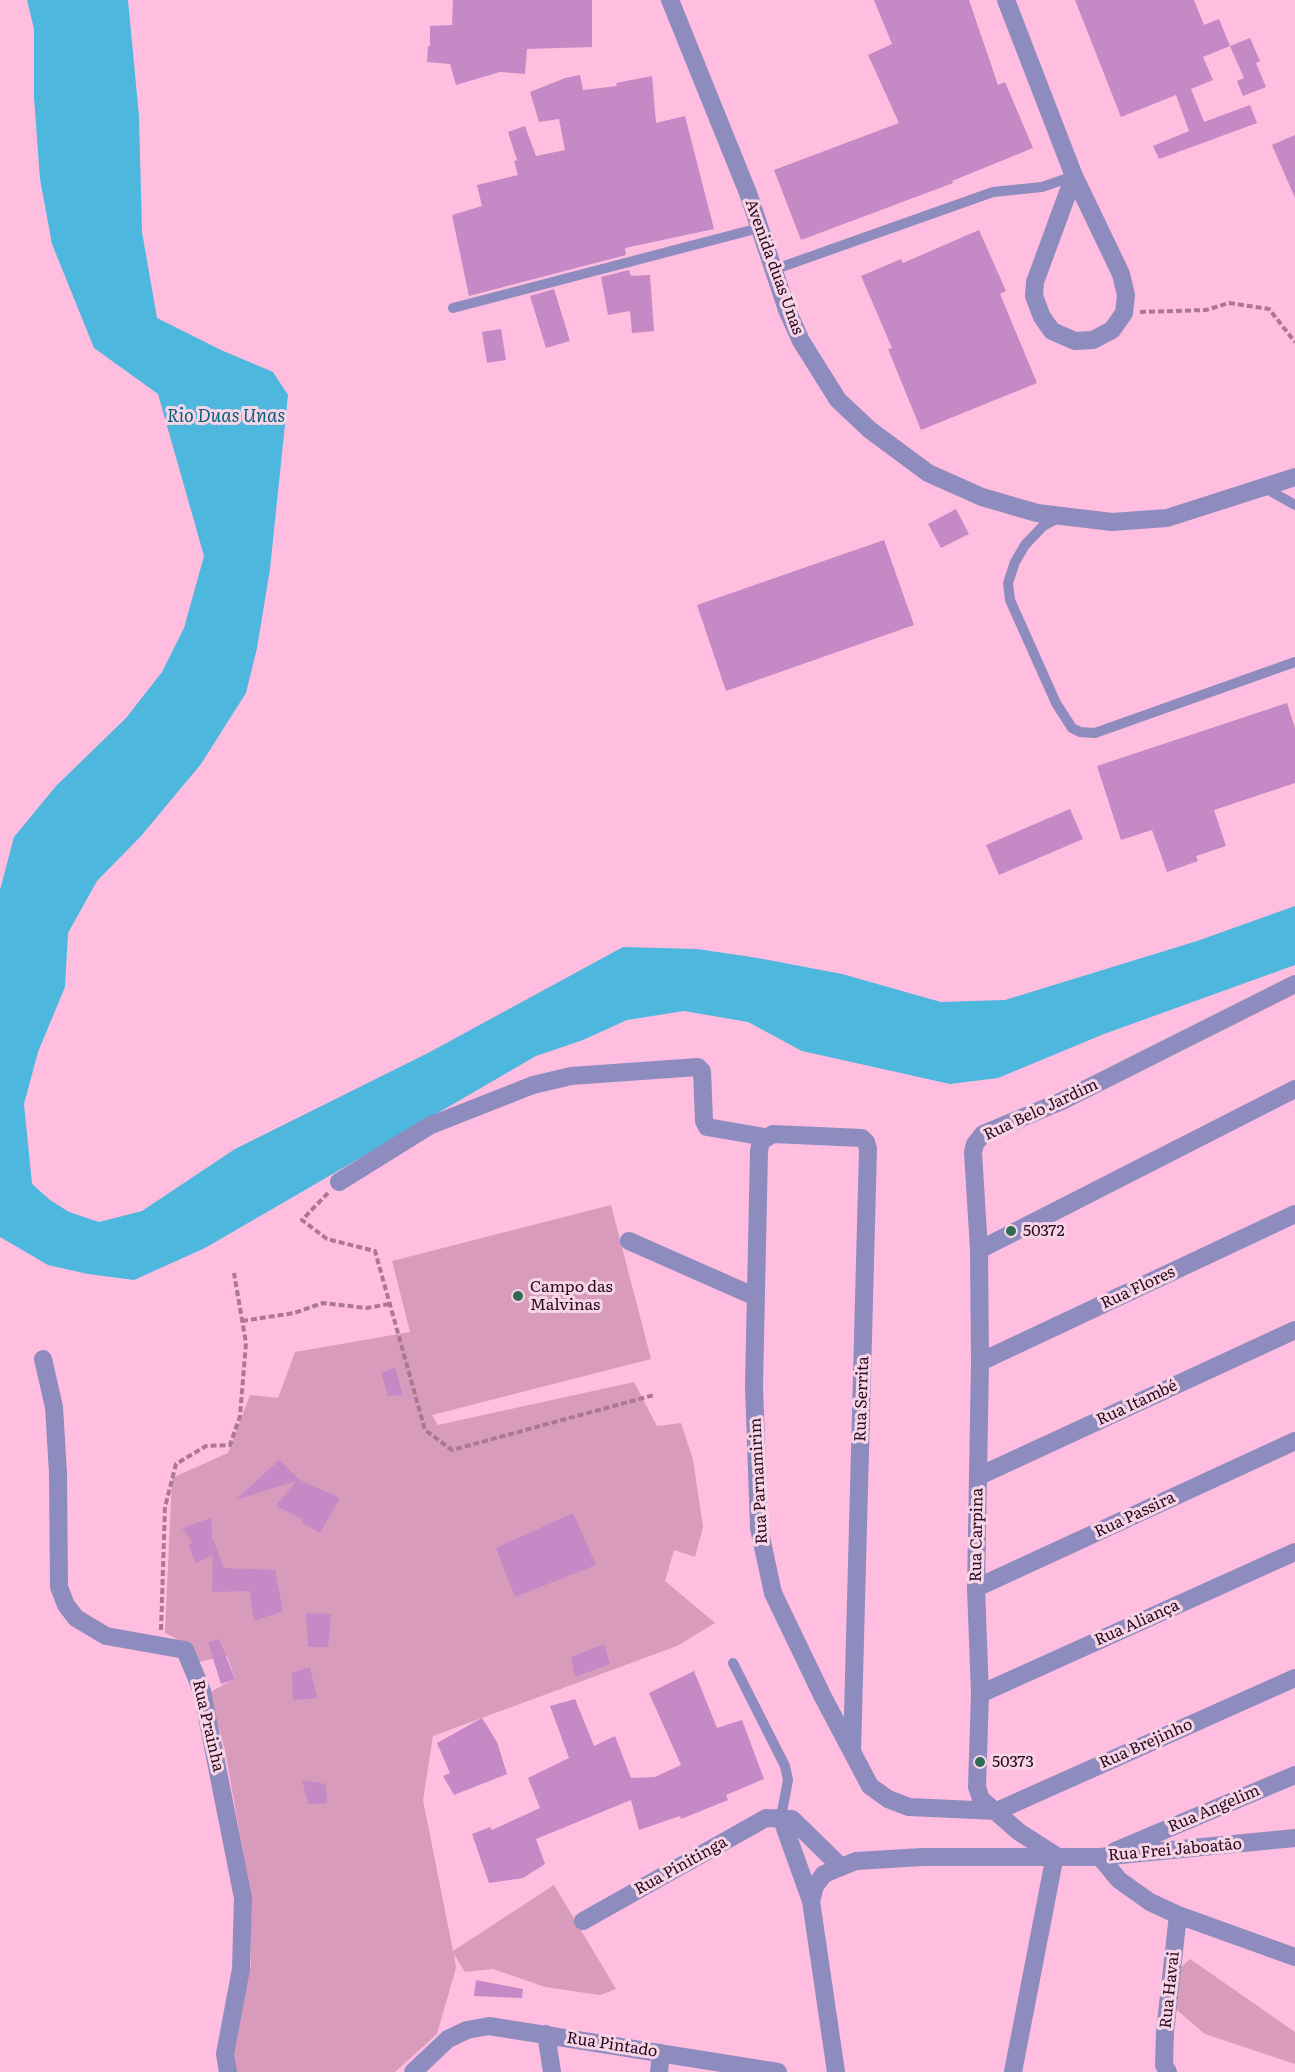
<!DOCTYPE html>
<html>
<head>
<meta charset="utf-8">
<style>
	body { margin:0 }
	canvas { display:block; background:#ffbddf }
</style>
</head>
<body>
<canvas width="1295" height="2072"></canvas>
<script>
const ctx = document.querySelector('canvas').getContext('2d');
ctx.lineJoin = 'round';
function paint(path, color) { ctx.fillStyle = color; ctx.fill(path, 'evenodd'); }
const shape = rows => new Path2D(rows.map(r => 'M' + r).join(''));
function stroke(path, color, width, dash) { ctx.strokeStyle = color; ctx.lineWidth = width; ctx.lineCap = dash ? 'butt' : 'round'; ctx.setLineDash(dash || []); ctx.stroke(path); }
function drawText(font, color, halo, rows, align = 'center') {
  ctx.font = font + ' Literata,serif'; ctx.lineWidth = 6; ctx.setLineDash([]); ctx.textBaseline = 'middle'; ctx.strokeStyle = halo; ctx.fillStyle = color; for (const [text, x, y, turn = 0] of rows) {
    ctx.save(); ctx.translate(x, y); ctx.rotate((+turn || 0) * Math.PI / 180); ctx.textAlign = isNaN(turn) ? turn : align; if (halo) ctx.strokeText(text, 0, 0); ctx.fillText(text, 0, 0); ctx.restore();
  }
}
paint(shape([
	[611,1205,651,1359,432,1415,438,1425,634,1382,657,1426,681,1423,693,1460,703,1527,695,1557,674,1550,665,1581,715,1623,677,1646,433,1736,423,1800,453,1951,554,1885,616,1989,600,1995,545,1987,493,1969,465,1972,454,1954,456,1968,437,2034,395,2072,235,2072,233,2051,251,1964,250,1892,225,1750,209,1693,235,1678,227,1656,198,1662,187,1644,165,1633,172,1478,228,1453,250,1395,278,1398,295,1352,410,1332,392,1261],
	[1190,1959,1295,2032,1295,2064,1205,2034,1172,2006,1176,1972]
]), '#d89bbb');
paint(shape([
	[27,0,128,0,139,116,142,232,157,318,221,350,273,372,288,395,270,569,257,648,246,693,201,764,141,836,97,881,68,933,65,987,38,1052,24,1104,32,1184,50,1200,69,1212,99,1222,142,1211,235,1149,428,1053,623,947,697,949,758,958,842,974,941,1002,1005,1000,1197,941,1295,906,1295,965,1104,1034,998,1078,950,1084,802,1051,748,1022,684,1011,627,1020,583,1040,536,1056,205,1248,134,1280,88,1274,48,1265,0,1237,0,890,14,837,56,786,126,718,162,672,184,628,204,556,158,394,94,348,52,244,40,179,34,97,34,29]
]), '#4eb7de');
paint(shape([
	[453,0,592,0,592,47,527,49,525,74,500,72,456,85,450,64,427,62,428,46,430,46,430,26,452,25],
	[874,0,969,0,998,85,1005,82,1033,148,952,181,953,183,801,240,774,170,899,123,868,55,892,44],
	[1075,0,1194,0,1204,25,1219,19,1230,46,1203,57,1213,80,1191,89,1204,122,1250,105,1257,123,1159,159,1153,146,1189,131,1176,95,1121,117],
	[1250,38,1260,61,1256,63,1266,87,1243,96,1237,81,1244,78,1230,46],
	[580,75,583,90,617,86,616,83,652,76,656,123,685,116,714,229,625,248,626,255,469,296,452,215,482,206,477,185,518,175,514,161,517,160,508,132,525,126,536,156,565,150,559,119,539,122,530,92,565,78],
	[1295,135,1295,198,1272,145],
	[979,230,1006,291,1000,294,1037,383,921,430,888,349,892,348,861,276,901,259,903,263],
	[629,270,631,276,650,275,654,331,632,333,630,311,608,315,601,277],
	[554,289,570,341,546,348,530,296],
	[501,329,506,360,487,363,482,332],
	[956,509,969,534,941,548,928,524],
	[884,540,914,625,726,691,697,605],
	[1287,703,1295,728,1295,783,1214,810,1226,846,1196,856,1198,861,1167,872,1152,830,1121,840,1097,766],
	[1070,809,1083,839,999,875,986,845],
	[395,1368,403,1395,388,1396,381,1373],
	[279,1460,300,1480,340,1498,320,1533,301,1522,303,1519,276,1506,296,1481,236,1500],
	[573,1513,596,1565,515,1597,496,1548],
	[211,1518,212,1537,224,1568,275,1570,283,1611,254,1621,250,1591,212,1592,213,1555,196,1563,188,1545,193,1543,182,1528],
	[306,1613,331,1614,328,1647,308,1647],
	[219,1639,235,1679,221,1684,208,1642],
	[604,1644,610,1664,575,1677,571,1657],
	[310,1667,317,1698,293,1700,292,1673],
	[694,1671,717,1728,742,1720,764,1779,726,1795,728,1800,681,1819,680,1816,639,1830,631,1800,536,1839,545,1864,523,1878,489,1883,472,1834,490,1827,492,1830,540,1808,528,1778,569,1758,550,1706,575,1699,594,1746,615,1736,631,1778,655,1777,681,1765,649,1693],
	[482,1718,497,1742,507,1774,454,1795,443,1776,450,1773,437,1743],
	[302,1780,326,1784,327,1803,308,1804],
	[476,1980,523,1989,522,1998,474,1996]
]), '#c589c6');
stroke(shape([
	[1140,312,1206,310,1229,303,1269,309,1295,342],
	[328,1193,302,1220,327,1239,375,1251,425,1430,452,1450,654,1395],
	[242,1321,294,1313,323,1303,366,1308,390,1304],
	[161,1630,165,1507,176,1464,206,1446,230,1445,240,1416,246,1343,234,1273]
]), '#ab7793', 4, [6, 3]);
stroke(shape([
	[773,270,993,192,1042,187,1074,176],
	[453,308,759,228],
	[1265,488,1295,505],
	[1060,517,1043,526,1025,545,1015,562,1008,583,1010,600,1056,703,1072,728,1080,732,1095,733,1295,662],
	[733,1663,785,1766,788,1780,781,1817]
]), '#8e8bbf', 10);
stroke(shape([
	[670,0,748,193,787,310,801,341,838,400,870,430,928,473,982,497,1037,513,1112,522,1167,518,1295,477],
	[1006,0,1074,176,1121,274,1126,295,1124,313,1112,330,1093,340,1075,341,1052,331,1042,317,1034,296,1035,282,1074,176],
	[339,1182,429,1126,533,1085,571,1076,698,1067,702,1071,704,1121,707,1127,765,1137],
	[629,1241,756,1297],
	[979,1250,1295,1089],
	[43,1359,54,1407,58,1473,59,1587,66,1605,76,1618,106,1636,185,1650,202,1691,243,1898,241,1969,225,2054,228,2072],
	[980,1362,1295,1214],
	[979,1476,1295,1330],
	[976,1588,1295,1441],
	[980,1694,1295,1552],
	[852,1752,868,1149,866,1142,862,1138,773,1134,761,1141,759,1151,754,1386,759,1528,773,1593,822,1695,870,1786,888,1799,909,1807,997,1811,1295,1678],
	[781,1817,811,1901],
	[1115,1851,1295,1775],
	[1055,1855,1019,1832,981,1799,977,1787,980,1694,976,1588,980,1362,979,1250,973,1152,975,1144,983,1134,1062,1101,1295,984],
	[1100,1857,1119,1880,1150,1902,1178,1915,1295,1957],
	[583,1921,766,1818,792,1819,840,1866],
	[546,2034,552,2072],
	[413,2072,448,2039,467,2030,489,2026,778,2072],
	[659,2072,661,2053],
	[836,2072,811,1901,815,1886,824,1874,856,1861,922,1857,1100,1857,1295,1838],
	[1013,2072,1055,1855],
	[1168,2072,1164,2065,1165,2032,1178,1915]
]), '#8e8bbf', 18);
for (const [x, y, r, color] of [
	[1011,1231,6,"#2f6a53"],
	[518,1296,6,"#2f6a53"],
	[980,1762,6,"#2f6a53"]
]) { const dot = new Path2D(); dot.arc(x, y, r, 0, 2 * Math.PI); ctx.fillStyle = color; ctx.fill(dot); stroke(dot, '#f7d5e7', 2); }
drawText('16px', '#280b1d', '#f7d5e7', [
	["Avenida duas Unas",774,267,70],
	["Rua Belo Jardim",1041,1110,-25],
	["Rua Flores",1138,1288,-25],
	["Rua Serrita",862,1399,-88],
	["Rua Itambé",1137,1403,-25],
	["Rua Parnamirim",759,1481,-93],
	["Rua Passira",1135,1515,-25],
	["Rua Carpina",977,1535,-89],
	["Rua Aliança",1137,1623,-24],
	["Rua Prainha",208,1726,77],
	["Rua Brejinho",1146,1744,-24],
	["Rua Angelim",1214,1809,-23],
	["Rua Frei Jaboatão",1175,1850,-5],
	["Rua Pinitinga",681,1866,-29],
	["Rua Havai",1170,1990,-84],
	["Rua Pintado",612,2045,9]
]);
drawText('16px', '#280b1d', '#f7d5e7', [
	["50372",1023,1231],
	["Campo das",530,1287],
	["Malvinas",530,1305],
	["50373",992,1762]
], 'left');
drawText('italic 18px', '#09607b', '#f7d5e7', [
	["Rio Duas Unas",226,417]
]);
</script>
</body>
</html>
